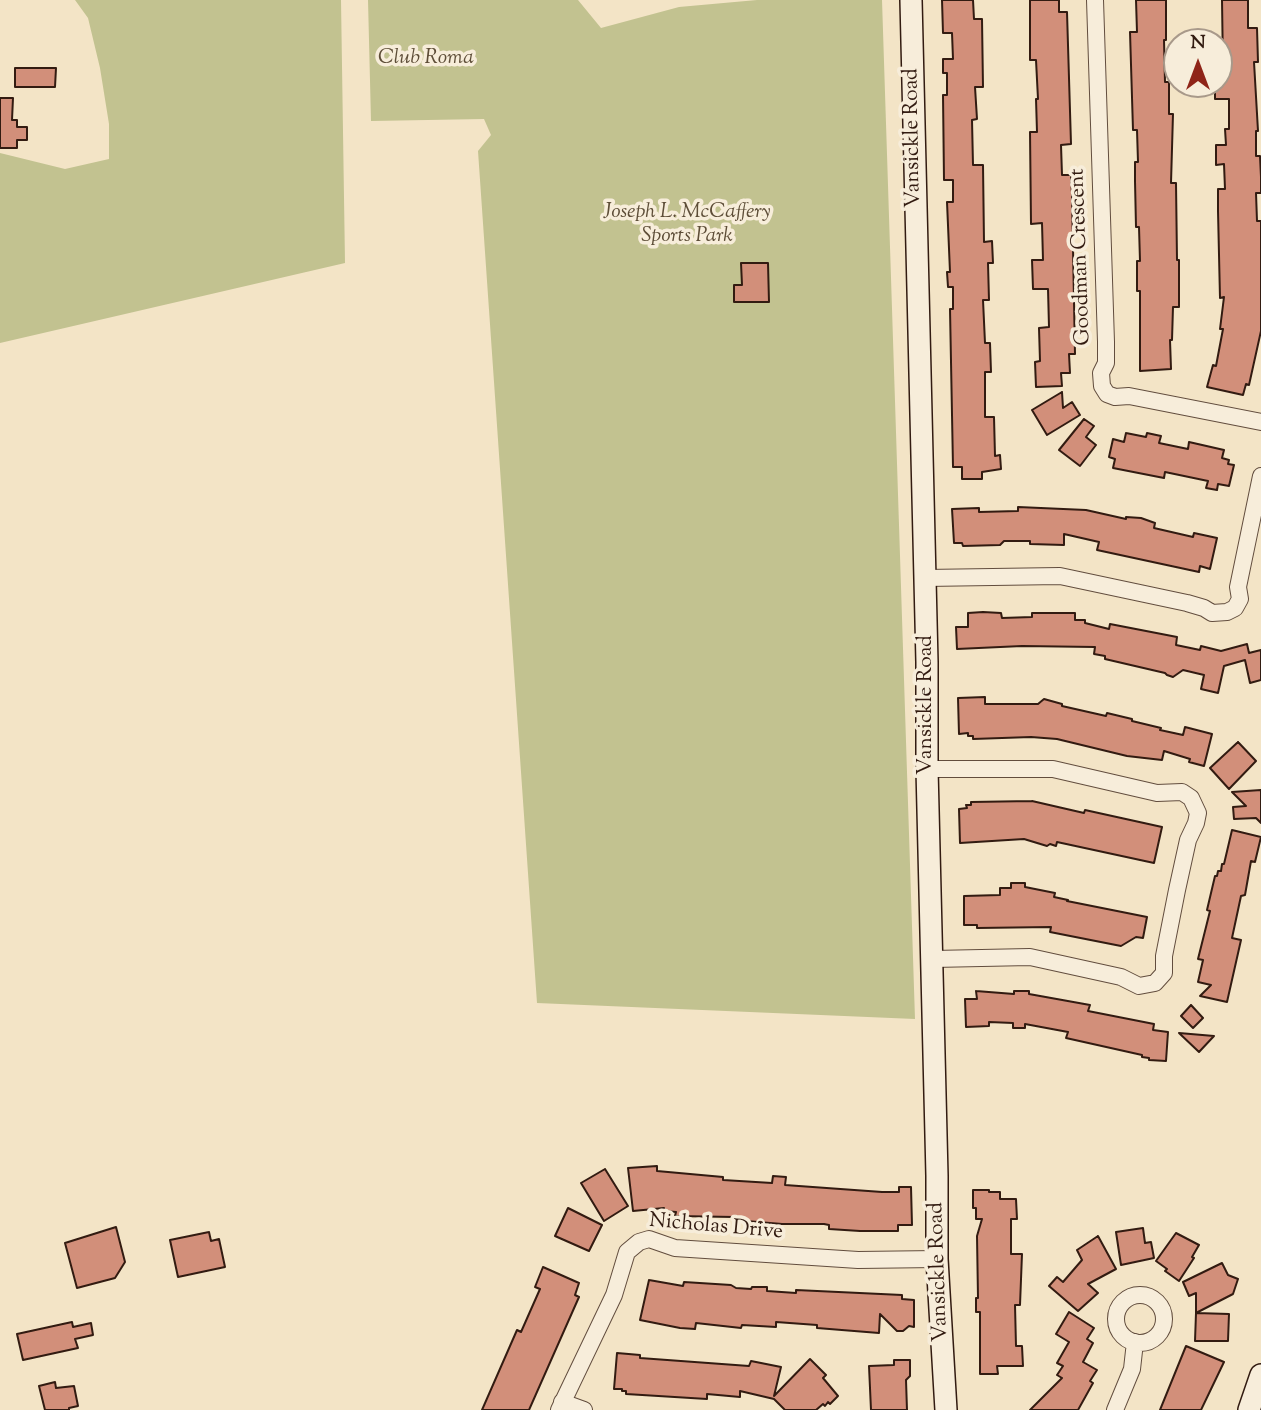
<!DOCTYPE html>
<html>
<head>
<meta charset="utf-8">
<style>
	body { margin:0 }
	#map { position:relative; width:1261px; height:1410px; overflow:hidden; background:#f3e4c6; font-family:"Sorts Mill Goudy",serif }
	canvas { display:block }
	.north { position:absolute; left:1163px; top:28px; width:70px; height:70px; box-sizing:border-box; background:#f7edda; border:2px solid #a8998a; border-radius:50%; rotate:0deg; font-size:19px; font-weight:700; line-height:28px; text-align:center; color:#321b11 }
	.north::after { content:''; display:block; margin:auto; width:24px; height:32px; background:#8f2418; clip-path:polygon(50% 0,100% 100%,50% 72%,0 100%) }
</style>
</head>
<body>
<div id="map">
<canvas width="1261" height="1410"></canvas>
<div class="north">N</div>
</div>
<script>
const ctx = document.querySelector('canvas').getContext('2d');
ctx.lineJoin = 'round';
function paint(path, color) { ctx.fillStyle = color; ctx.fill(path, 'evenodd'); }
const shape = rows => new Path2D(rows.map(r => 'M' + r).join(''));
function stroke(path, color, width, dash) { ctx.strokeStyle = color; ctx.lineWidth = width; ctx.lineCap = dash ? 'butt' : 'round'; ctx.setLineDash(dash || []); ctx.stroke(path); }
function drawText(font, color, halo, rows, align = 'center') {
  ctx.font = font + ' "Sorts Mill Goudy",serif'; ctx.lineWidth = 7; ctx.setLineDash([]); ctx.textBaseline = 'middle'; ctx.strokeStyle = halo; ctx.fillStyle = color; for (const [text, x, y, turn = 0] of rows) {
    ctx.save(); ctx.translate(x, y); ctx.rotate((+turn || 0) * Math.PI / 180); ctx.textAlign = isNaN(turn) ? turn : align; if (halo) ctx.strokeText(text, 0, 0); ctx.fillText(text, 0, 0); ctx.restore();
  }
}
paint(shape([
	[75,0,341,0,345,263,0,343,0,153,65,169,109,159,109,124,100,68,88,18],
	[368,0,578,0,601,28,679,7,757,0,882,0,915,1019,537,1003,478,151,491,135,484,119,371,121]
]), '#c2c290');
const building = shape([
	[942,0,973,0,974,19,982,19,983,87,975,87,977,119,972,120,973,165,983,165,984,242,992,241,993,263,988,263,989,300,983,300,985,343,990,343,991,372,985,372,985,417,994,417,995,456,1000,455,1001,469,982,472,982,479,962,479,962,467,953,467,950,309,953,309,953,287,948,287,947,272,950,272,947,202,953,202,953,180,944,180,943,95,947,95,947,73,943,73,943,59,953,59,952,33,943,33,942,0],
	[1030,0,1059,0,1059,12,1067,12,1071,144,1061,145,1062,175,1071,175,1072,195,1075,354,1069,354,1070,373,1061,373,1062,386,1036,387,1035,362,1040,361,1039,328,1049,327,1048,289,1033,289,1032,260,1043,260,1042,223,1031,224,1030,132,1037,132,1036,99,1038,99,1036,60,1030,60,1030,0],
	[1136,0,1166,0,1166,40,1164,40,1165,82,1169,82,1169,114,1173,114,1171,183,1176,183,1177,260,1179,260,1179,307,1173,307,1172,340,1170,340,1171,369,1140,371,1140,291,1137,291,1137,261,1140,261,1139,227,1136,227,1135,181,1135,162,1138,162,1137,130,1133,130,1130,32,1137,32,1136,0],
	[1222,0,1248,0,1248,28,1257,28,1258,62,1254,62,1258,131,1256,131,1256,156,1260,156,1261,177,1261,193,1256,193,1257,221,1261,221,1261,331,1249,385,1246,384,1243,395,1207,387,1213,365,1216,366,1223,329,1220,329,1224,297,1220,298,1218,211,1218,189,1225,189,1224,164,1216,165,1216,145,1226,145,1225,129,1229,129,1229,99,1215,99,1215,84,1219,84,1219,68,1223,68,1222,0],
	[15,68,56,68,55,87,15,87,15,68],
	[0,98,13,98,12,120,17,120,17,127,27,127,27,140,17,140,17,148,0,148,0,98],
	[741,263,768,263,769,302,734,302,734,285,742,285,741,263],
	[1062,392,1063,408,1072,402,1080,415,1047,435,1032,410,1062,392],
	[1084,419,1094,426,1086,437,1096,445,1080,466,1059,450,1084,419],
	[1126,433,1146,437,1147,433,1161,436,1159,443,1188,449,1189,442,1224,450,1222,458,1229,460,1228,464,1234,465,1229,486,1218,484,1217,490,1206,488,1208,481,1165,472,1164,478,1113,468,1115,459,1109,457,1113,439,1124,442,1126,433],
	[1018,507,1086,510,1126,519,1126,517,1141,518,1155,523,1154,528,1193,537,1194,533,1217,538,1210,569,1200,566,1199,572,1097,550,1099,542,1064,534,1064,545,1030,544,1030,541,1004,541,1000,545,963,546,962,543,954,543,952,509,979,508,979,512,1018,511,1018,507],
	[983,612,1001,613,1002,618,1032,617,1032,613,1075,613,1075,620,1085,620,1085,623,1109,629,1110,624,1177,637,1176,645,1200,650,1201,646,1221,651,1247,644,1249,653,1261,650,1261,680,1250,683,1245,660,1224,666,1218,693,1201,689,1204,675,1183,670,1173,677,1167,675,1165,673,1105,659,1105,656,1094,654,1095,647,1022,646,957,649,956,627,968,627,968,613,983,612],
	[985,697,985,704,1038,704,1044,699,1062,704,1062,706,1106,716,1107,713,1132,719,1132,721,1161,728,1160,730,1183,735,1185,727,1212,734,1204,766,1189,762,1190,759,1164,751,1162,760,1127,756,1057,739,1031,737,973,739,973,736,968,736,968,733,959,734,958,698,985,697],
	[1238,742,1256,761,1229,789,1210,768,1238,742],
	[1261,790,1261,823,1256,818,1234,819,1233,807,1246,806,1232,792,1261,790],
	[1032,801,1084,813,1085,810,1162,827,1154,863,1057,842,1056,846,1050,844,1047,846,1024,839,960,843,959,809,967,808,966,805,971,805,971,802,1032,801],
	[1232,830,1261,837,1255,862,1251,861,1245,895,1241,896,1232,938,1241,940,1227,1002,1200,996,1211,985,1198,982,1203,960,1198,959,1210,911,1207,910,1215,876,1217,876,1218,871,1221,871,1222,864,1224,864,1232,830],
	[1011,883,1025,883,1025,887,1055,893,1054,897,1068,900,1067,901,1147,917,1143,938,1136,937,1121,946,1050,932,1051,927,977,928,977,925,964,925,964,896,1000,895,1000,888,1011,888,1011,883],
	[976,991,1014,994,1014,991,1029,991,1029,994,1090,1005,1088,1011,1154,1024,1153,1030,1168,1032,1166,1061,1149,1060,1149,1058,1142,1057,1142,1055,1066,1038,1068,1032,1025,1024,1025,1028,1013,1028,1013,1023,989,1022,989,1026,966,1027,965,999,977,999,976,991],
	[1191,1005,1203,1018,1193,1028,1181,1016,1191,1005],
	[1179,1033,1214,1036,1199,1052,1179,1033],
	[657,1166,657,1171,723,1177,723,1180,772,1183,773,1176,786,1177,785,1185,882,1192,899,1192,899,1187,911,1187,912,1225,898,1225,898,1231,860,1231,829,1229,829,1225,824,1224,782,1224,734,1220,734,1217,675,1216,676,1212,664,1211,664,1208,633,1211,628,1168,657,1166],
	[605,1169,628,1206,604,1221,581,1183,605,1169],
	[973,1190,989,1190,989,1192,1000,1192,1000,1199,1016,1199,1017,1219,1011,1219,1011,1254,1022,1254,1020,1305,1015,1305,1016,1346,1022,1346,1023,1366,997,1366,998,1374,980,1374,980,1312,976,1312,976,1298,978,1298,977,1236,982,1219,976,1219,976,1208,973,1208,973,1190],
	[568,1208,602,1225,589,1251,555,1236,568,1208],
	[116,1227,125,1262,115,1278,77,1288,65,1243,116,1227],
	[1143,1228,1145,1243,1151,1242,1154,1258,1121,1265,1116,1232,1143,1228],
	[209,1232,211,1241,219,1239,225,1267,178,1277,170,1240,209,1232],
	[1176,1233,1199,1245,1192,1257,1194,1258,1179,1281,1165,1271,1167,1269,1156,1261,1176,1233],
	[1098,1236,1116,1269,1088,1284,1098,1293,1078,1311,1049,1286,1057,1277,1063,1282,1082,1260,1077,1250,1098,1236],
	[1222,1263,1228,1275,1238,1279,1233,1294,1196,1313,1196,1293,1189,1296,1183,1282,1222,1263],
	[543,1267,579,1283,575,1295,579,1297,529,1410,482,1410,517,1330,521,1332,540,1289,535,1287,543,1267],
	[649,1280,683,1286,684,1282,731,1285,736,1288,751,1289,752,1287,767,1287,767,1291,796,1293,796,1290,902,1295,902,1299,914,1300,914,1327,909,1326,903,1331,897,1331,880,1314,879,1333,817,1328,817,1325,776,1322,776,1327,742,1325,741,1328,696,1323,695,1329,680,1328,640,1320,649,1280],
	[1069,1312,1094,1328,1087,1339,1093,1343,1083,1362,1097,1370,1090,1381,1093,1383,1078,1410,1030,1410,1062,1378,1057,1375,1063,1366,1057,1363,1069,1342,1056,1334,1069,1312],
	[1196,1313,1229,1314,1228,1341,1195,1341,1196,1313],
	[72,1322,73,1327,91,1323,93,1335,75,1339,78,1348,23,1360,17,1334,72,1322],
	[1186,1346,1224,1362,1201,1410,1160,1410,1186,1346],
	[617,1353,640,1355,640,1358,749,1366,751,1361,781,1367,774,1396,810,1359,826,1375,823,1378,838,1396,830,1404,828,1402,825,1406,823,1404,816,1410,785,1410,774,1399,740,1391,740,1397,707,1394,707,1399,626,1394,626,1391,622,1391,622,1389,614,1389,617,1353],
	[894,1360,910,1360,910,1376,906,1380,907,1410,871,1410,869,1366,894,1365,894,1360],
	[55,1382,56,1388,74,1386,78,1406,69,1408,69,1410,45,1410,39,1386,55,1382]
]);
paint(building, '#d28f7a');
stroke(building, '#321b11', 2);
const street = shape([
	[1095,0,1106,342,1106,363,1101,373,1102,386,1107,394,1115,397,1129,396,1261,422],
	[925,578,1060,576,1187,603,1204,608,1212,613,1227,612,1235,608,1240,599,1238,587,1261,476],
	[927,769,1053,769,1157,793,1182,792,1191,798,1198,813,1196,823,1188,840,1177,890,1164,956,1164,973,1155,983,1139,986,1121,977,1030,957,933,959],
	'1116 1319a24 24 0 1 1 48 0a24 24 0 1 1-48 0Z',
	[562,1402,584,1410],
	[559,1410,614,1295,627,1252,639,1242,649,1239,675,1248,858,1260,937,1259],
	[1115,1410,1132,1369,1135,1342]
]);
const secondary = shape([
	[911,0,927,662,927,769,937,1176,937,1259,946,1410],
	[1249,1410,1261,1375]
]);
stroke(street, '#624d3e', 18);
stroke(secondary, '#321b11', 24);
stroke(street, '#f7edda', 16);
stroke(secondary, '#f7edda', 21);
drawText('italic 21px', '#5d4d37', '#f7edda', [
	["Club Roma",426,59],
	["Joseph L. McCaffery",687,213],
	["Sports Park",687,237]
]);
drawText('21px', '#321b11', '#f7edda', [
	["Vansickle Road",914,138,-91],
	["Goodman Crescent",1082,257,-92],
	["Vansickle Road",927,705,-90],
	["Nicholas Drive",716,1228,5],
	["Vansickle Road",940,1272,-92]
]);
</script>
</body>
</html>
